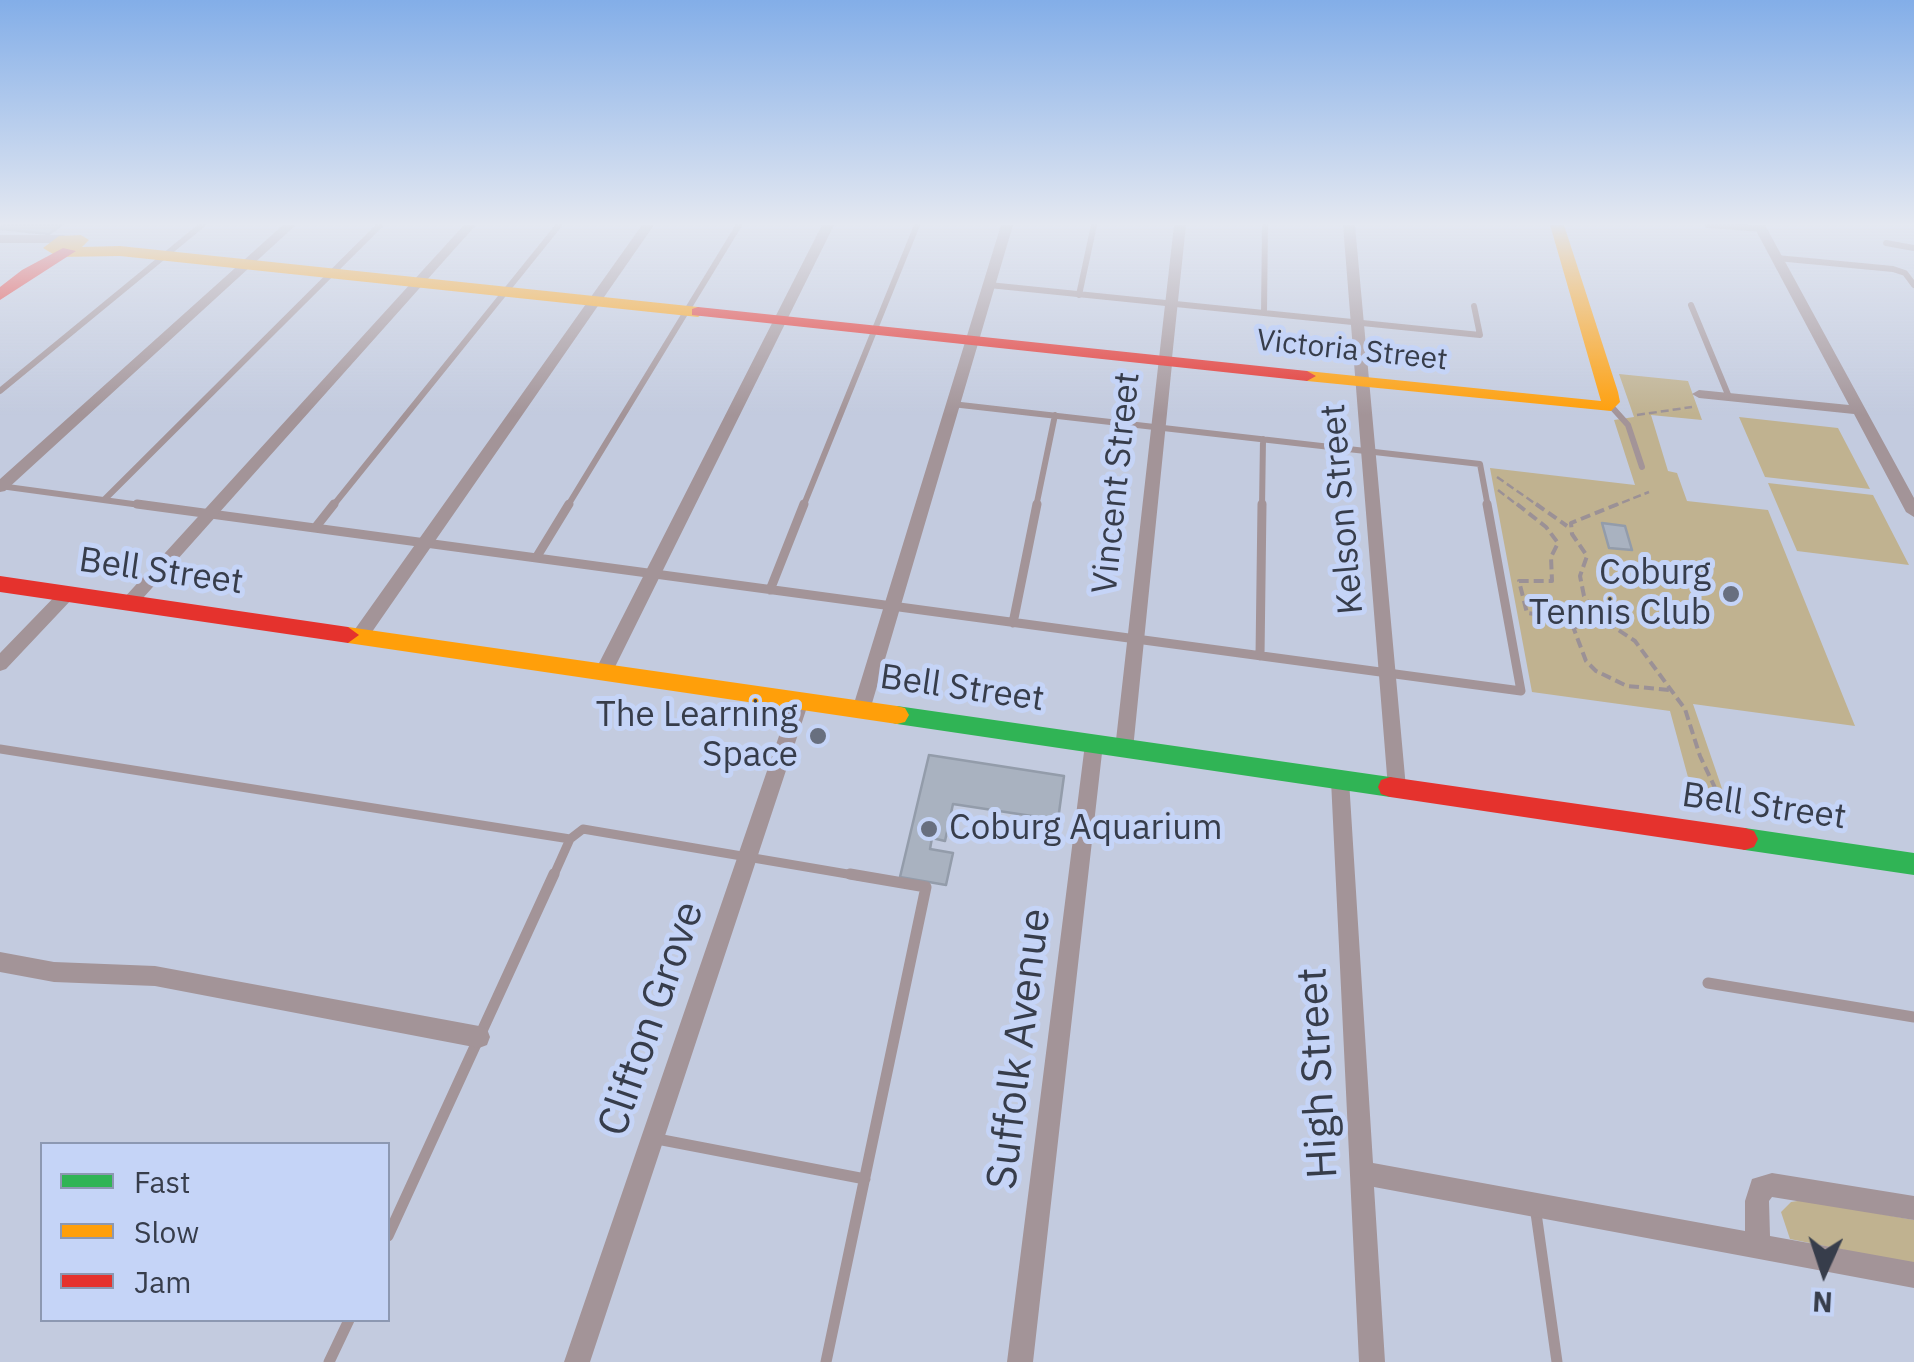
<!DOCTYPE html>
<html>
<head>
<meta charset="utf-8">
<style>
	body { margin:0 }
	#map { position:relative; width:1914px; height:1362px; overflow:hidden; background:#c3cbdf; font-family:"IBM Plex Sans",sans-serif }
	canvas { display:block }
	.legend { position:absolute; left:40px; top:1142px; width:350px; height:180px; box-sizing:border-box; background:#c5d4f7; border:2px solid #8c98b2; margin:0; padding:12px 18px; list-style:none; font-size:30px; color:#373d4b }
	.legend li { display:flex; align-items:center; gap:20px; height:50px }
	.legend b { width:50px; border:2px solid #8c98b2 }
	.north { position:absolute; left:1774px; top:1222px; width:100px; height:100px; -webkit-text-stroke:8px #c5d4f7; paint-order:stroke; rotate:183deg; font-size:28px; font-weight:700; line-height:40px; text-align:center; color:#373d4b }
	.north::after { content:''; display:block; margin:auto; width:35px; height:45px; background:#373d4b; clip-path:polygon(50% 0,100% 100%,50% 72%,0 100%) }
</style>
</head>
<body>
<div id="map">
<canvas width="1914" height="1362"></canvas>
<ul class="legend">
<li><b style="height:12px;background:#30b455"></b>Fast</li>
<li><b style="height:12px;background:#ff9f0a"></b>Slow</li>
<li><b style="height:12px;background:#e5322d"></b>Jam</li>
</ul>
<div class="north">N</div>
</div>
<script>
const ctx = document.querySelector('canvas').getContext('2d');
ctx.lineJoin = 'round';
function paint(path, color) { ctx.fillStyle = color; ctx.fill(path, 'evenodd'); }
const shape = rows => new Path2D(rows.map(r => 'M' + r).join(''));
function stroke(path, color, width, dash) { ctx.strokeStyle = color; ctx.lineWidth = width; ctx.lineCap = dash ? 'butt' : 'round'; ctx.setLineDash(dash || []); ctx.stroke(path); }
function drawText(font, color, halo, rows, align = 'center') {
  ctx.font = font + ' "IBM Plex Sans",sans-serif'; ctx.lineWidth = 10; ctx.setLineDash([]); ctx.textBaseline = 'middle'; ctx.strokeStyle = halo; ctx.fillStyle = color; for (const [text, x, y, turn = 0] of rows) {
    ctx.save(); ctx.translate(x, y); ctx.rotate((+turn || 0) * Math.PI / 180); ctx.textAlign = isNaN(turn) ? turn : align; if (halo) ctx.strokeText(text, 0, 0); ctx.fillText(text, 0, 0); ctx.restore();
  }
}
paint(shape([
	[1619,374,1688,381,1702,420,1651,415,1668,471,1677,473,1687,501,1768,510,1855,726,1693,704,1729,809,1695,803,1670,711,1532,692,1490,468,1635,485,1614,420,1634,417],
	[1739,417,1838,428,1870,489,1765,477],
	[1768,483,1873,495,1909,565,1797,551],
	[1804,1200,1914,1220,1914,1264,1790,1239,1781,1212,1791,1202]
]), '#c0b290');
const building = shape([
	[3,225,62,225,49,234,0,229,3,225],
	[1602,523,1625,526,1632,550,1609,548,1602,523],
	[929,755,1064,776,1058,820,953,804,945,841,932,838,930,849,953,853,946,885,900,877,929,755]
]);
paint(building, '#a9b2c0');
stroke(building, '#939caa', 2.5);
stroke(shape([
	[1637,415,1692,407],
	[1497,477,1540,507],
	[1498,490,1520,507],
	[1611,507,1649,492]
]), '#9b9196', 2.5, [8, 4]);
stroke(shape([
	[1517,504,1546,527,1558,543,1551,557,1552,581,1519,581,1527,613,1563,618,1572,624,1586,661,1596,671,1627,686,1670,690],
	[1536,504,1567,526],
	[1618,504,1571,523,1572,534,1587,556,1580,576,1584,596,1597,616,1635,641,1685,709,1700,756,1725,809],
	[1575,628,1584,618,1595,614]
]), '#9b9196', 4, [10, 5]);
stroke(shape([
	[1708,225,1762,229],
	[1886,243,1914,248],
	[1777,258,1893,269,1905,273,1914,285],
	[989,285,1480,335,1474,306],
	[1079,295,1094,225],
	[1691,305,1729,397],
	[1264,313,1265,225],
	[0,391,202,225],
	[952,404,1480,464,1488,507],
	[1610,405,1628,425,1642,467],
	[0,486,155,507],
	[104,500,380,225],
	[332,507,559,225],
	[567,507,739,225],
	[803,507,917,225],
	[1036,507,1055,415],
	[1262,507,1263,439]
]), '#a39498', 6);
stroke(shape([
	[137,504,1521,691,1487,504],
	[315,528,334,504],
	[536,558,569,504],
	[770,590,804,504],
	[1013,623,1037,504],
	[1260,656,1262,504],
	[0,749,570,839],
	[553,877,570,839,583,829,865,877]
]), '#a39498', 9);
stroke(shape([
	[1708,983,1914,1017],
	[652,1138,865,1179],
	[1535,1206,1557,1362],
	[388,1236,554,874],
	[329,1362,349,1320],
	[826,1362,926,887,850,874]
]), '#a39498', 11);
paint(shape([
	[283,225,296,225,5,491,0,492,0,479,283,225],
	[464,225,476,225,135,607,123,607,121,603,123,599,464,225],
	[642,225,654,225,365,642,353,642,351,637,353,632,642,225],
	[822,225,834,225,612,673,609,678,603,680,597,678,594,673,822,225],
	[1001,225,1013,225,870,710,867,715,861,717,855,715,852,710,1001,225],
	[1174,225,1186,225,1172,358,1169,361,1172,364,1133,749,1130,754,1124,757,1118,754,1115,749,1174,225],
	[1343,225,1355,225,1406,788,1404,794,1397,796,1390,794,1388,788,1343,225],
	[1753,225,1765,225,1914,498,1914,517,1906,512,1854,414,1699,398,1692,394,1699,390,1849,405,1753,225],
	[0,235,64,235,70,239,64,243,0,243,0,235],
	[67,588,73,590,75,594,73,598,6,669,0,671,0,653,61,590,67,588],
	[800,694,806,696,809,701,590,1362,564,1362,791,701,794,696,800,694],
	[1094,736,1100,739,1103,744,1033,1362,1007,1362,1085,744,1088,739,1094,736],
	[1340,772,1347,774,1349,780,1373,1163,1745,1231,1745,1201,1752,1179,1772,1173,1914,1196,1914,1220,1772,1197,1769,1201,1770,1236,1914,1262,1914,1288,1374,1187,1385,1362,1359,1362,1331,780,1333,774,1340,772],
	[0,952,54,962,155,966,479,1026,487,1029,490,1037,487,1045,479,1048,155,986,54,982,0,972,0,952]
]), '#a39498');
paint(shape([
	[897,706,1390,777,1399,780,1402,787,1399,794,1390,797,897,724,889,722,885,715,889,708,897,706],
	[1745,828,1914,853,1914,875,1745,850,1736,847,1732,839,1736,831,1745,828]
]), '#30b455');
paint(shape([
	[1550,225,1564,225,1618,392,1620,402,1611,411,1307,381,1298,376,1307,371,1601,401,1550,225],
	[81,235,89,240,82,247,120,246,698,307,706,312,698,317,120,256,58,257,43,248,59,236,81,235],
	[348,627,897,706,905,708,909,715,905,722,897,724,348,643,337,635,348,627]
]), '#ff9f0a');
paint(shape([
	[63,248,76,251,0,300,0,287,22,270,63,248],
	[698,307,1307,371,1316,376,1307,381,692,315,692,309,698,307],
	[0,576,348,627,359,635,348,643,0,592,0,576],
	[1390,777,1745,828,1754,831,1758,839,1754,847,1745,850,1390,797,1381,794,1378,787,1381,780,1390,777]
]), '#e5322d');
const sky = ctx.createLinearGradient(0, 0, 0, 415);
sky.addColorStop(0, '#83aee8');
sky.addColorStop(0.54, '#e4e8f1');
sky.addColorStop(1, '#e4e8f100');
ctx.fillStyle = sky;
ctx.fillRect(0, 0, 1914, 415);
for (const [x, y, r, color] of [
	[1731,594,10,"#686f7f"],
	[818,736,10,"#686f7f"],
	[929,829,10,"#686f7f"]
]) { const dot = new Path2D(); dot.arc(x, y, r, 0, 2 * Math.PI); ctx.fillStyle = color; ctx.fill(dot); stroke(dot, '#c5d4f7', 4); }
drawText('30px', '#373d4b', '#c5d4f7', [
	["Victoria Street",1352,351,6]
]);
drawText('35px', '#373d4b', '#c5d4f7', [
	["Vincent Street",1117,483,-84],
	["Kelson Street",1343,509,-95],
	["Bell Street",161,572,8],
	["Bell Street",962,689,8],
	["Bell Street",1764,807,8]
]);
drawText('35px', '#373d4b', '#c5d4f7', [
	["Coburg",1711,574],
	["Tennis Club",1711,614],
	["The Learning",798,716],
	["Space",798,756],
	["Coburg Aquarium",949,829,"left"]
], 'right');
drawText('42px', '#373d4b', '#c5d4f7', [
	["Clifton Grove",652,1019,-71],
	["Suffolk Avenue",1020,1049,-83],
	["High Street",1319,1073,-93]
]);
</script>
</body>
</html>
